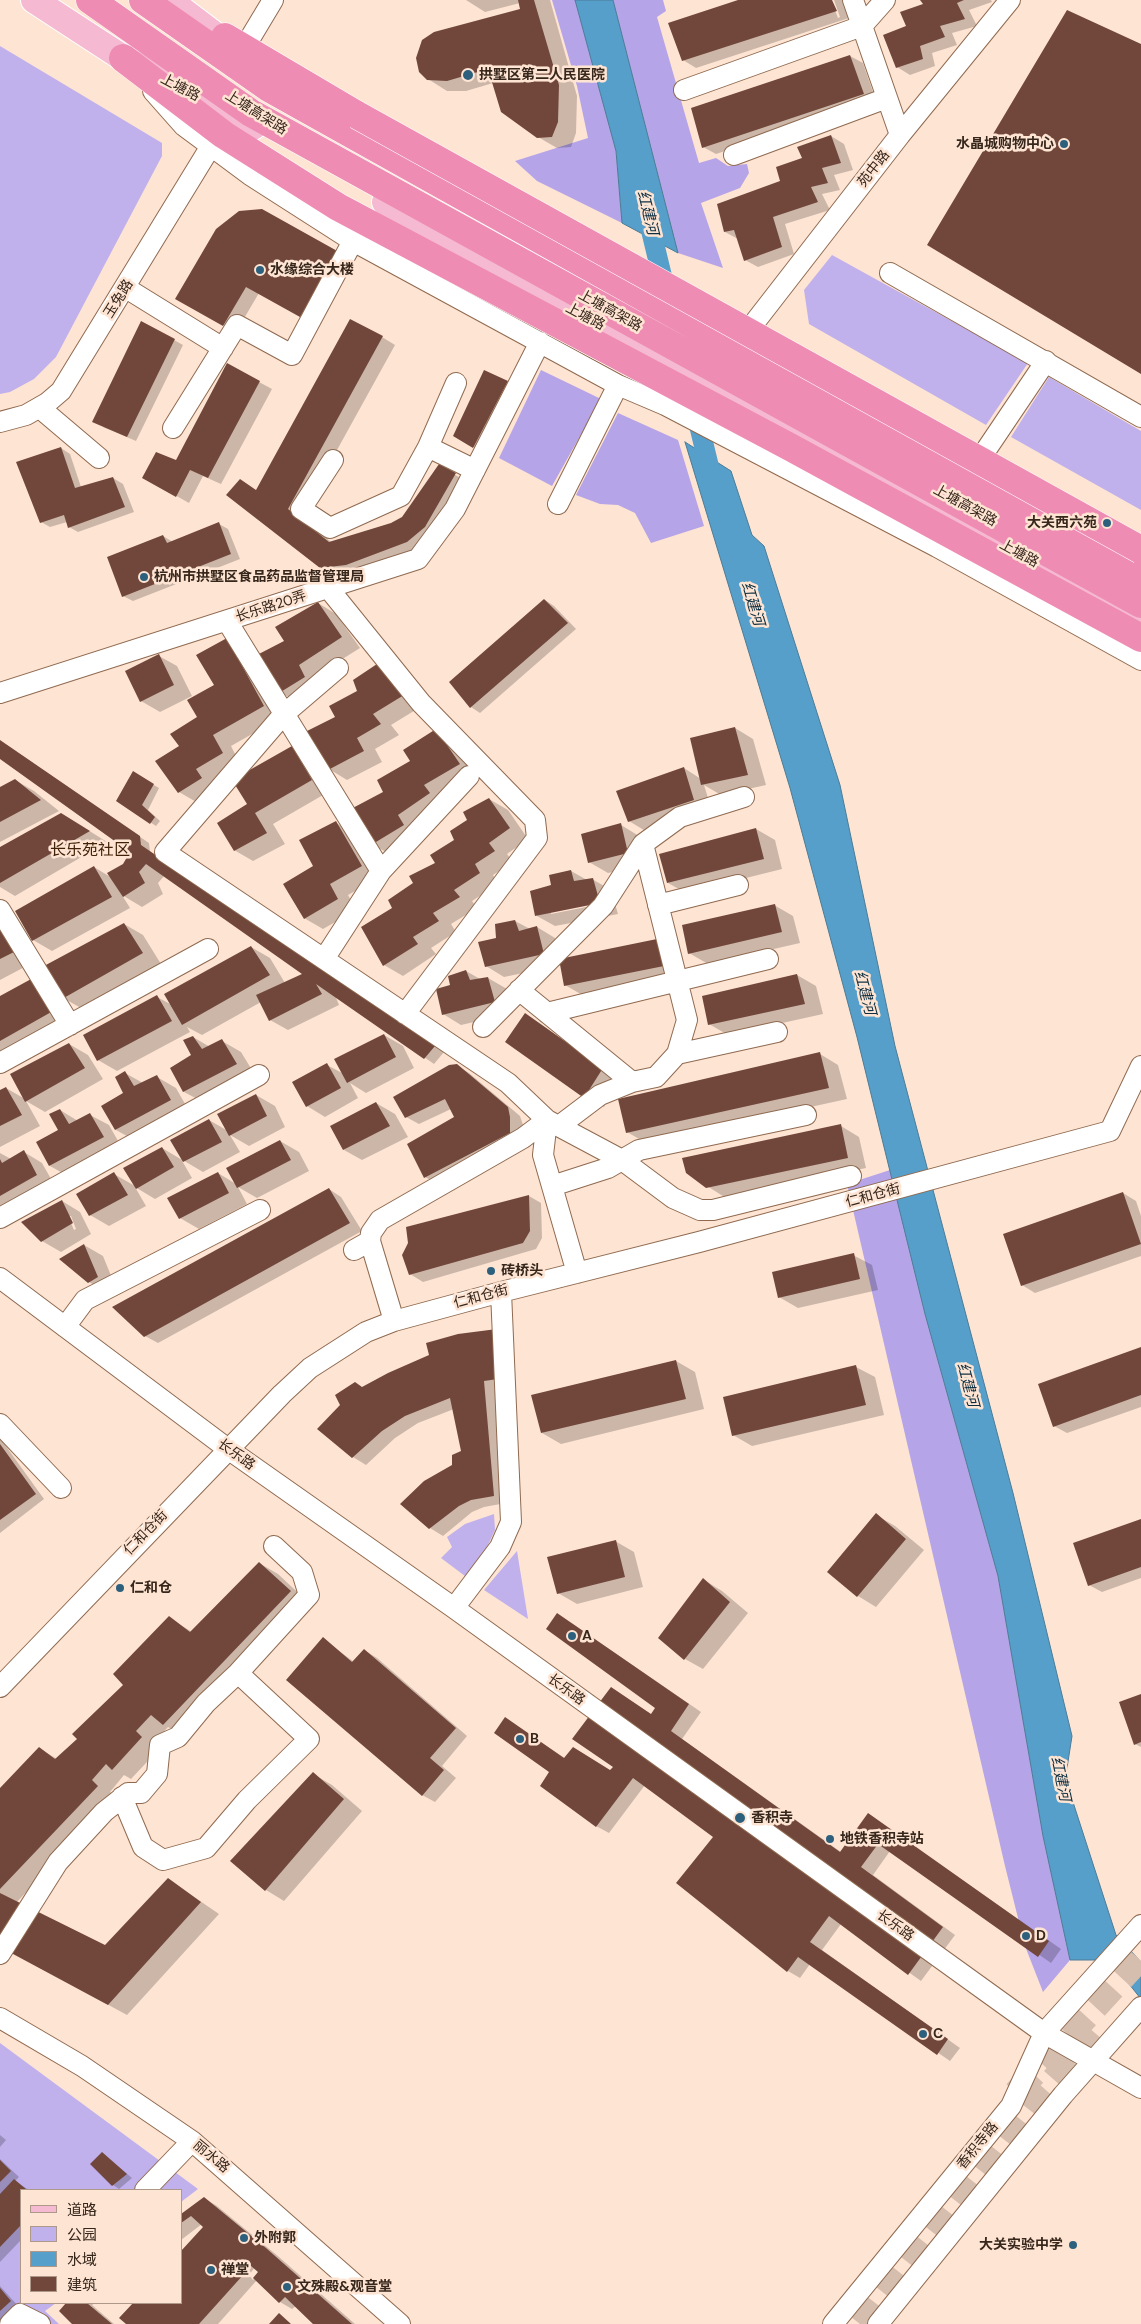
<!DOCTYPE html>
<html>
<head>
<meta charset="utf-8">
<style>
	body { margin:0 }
	#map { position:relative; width:1141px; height:2324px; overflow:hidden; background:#fee4d3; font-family:"DM Sans","Noto Sans SC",sans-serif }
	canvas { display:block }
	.legend { position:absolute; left:20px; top:2189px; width:162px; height:115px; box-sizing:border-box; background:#fee4d3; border:1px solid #ae9889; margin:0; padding:6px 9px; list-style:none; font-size:15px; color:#36261b }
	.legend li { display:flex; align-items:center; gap:10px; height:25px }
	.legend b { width:25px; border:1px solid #ae9889 }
</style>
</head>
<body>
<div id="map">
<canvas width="1141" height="2324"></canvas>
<ul class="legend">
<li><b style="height:6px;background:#f5bad1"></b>道路</li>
<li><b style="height:14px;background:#c0b1ec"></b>公园</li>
<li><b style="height:14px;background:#559fca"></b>水域</li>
<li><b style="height:14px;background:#71473b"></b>建筑</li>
</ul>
</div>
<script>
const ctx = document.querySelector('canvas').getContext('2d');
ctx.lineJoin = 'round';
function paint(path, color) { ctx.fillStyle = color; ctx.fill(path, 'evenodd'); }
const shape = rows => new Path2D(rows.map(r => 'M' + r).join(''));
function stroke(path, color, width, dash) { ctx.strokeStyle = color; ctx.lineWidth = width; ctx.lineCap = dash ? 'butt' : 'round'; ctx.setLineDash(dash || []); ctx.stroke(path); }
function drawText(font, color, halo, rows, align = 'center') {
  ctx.font = font + ' "DM Sans","Noto Sans SC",sans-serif'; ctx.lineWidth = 5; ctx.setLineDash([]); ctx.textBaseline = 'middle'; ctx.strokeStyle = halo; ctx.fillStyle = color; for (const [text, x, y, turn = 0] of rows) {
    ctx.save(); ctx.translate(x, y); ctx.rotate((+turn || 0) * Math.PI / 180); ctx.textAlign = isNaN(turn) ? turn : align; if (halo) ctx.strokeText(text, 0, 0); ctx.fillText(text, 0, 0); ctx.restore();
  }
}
paint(shape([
	[0,46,162,143,162,156,56,357,34,379,10,392,0,394],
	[832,255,1028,363,986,425,809,324,804,290],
	[1049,377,1141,431,1141,510,1011,437],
	[494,1514,495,1530,487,1547,465,1576,441,1558,452,1547,447,1537,465,1524],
	[517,1551,528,1619,484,1590],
	[0,2043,198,2189,181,2202,181,2190,21,2190,21,2303,56,2303,45,2311,59,2324,0,2324]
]), '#c0b1ec');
paint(shape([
	[552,0,575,0,616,151,622,223,537,181,515,161,588,138,577,86],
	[613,0,663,0,666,11,657,17,699,163,716,158,728,166,747,164,749,173,740,188,701,203,723,268,678,253],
	[541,370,601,399,552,486,499,458],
	[618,413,678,440,704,526,651,543,635,513,618,505,600,504,576,495],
	[890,1170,925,1314,998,1576,1043,1836,1070,1960,1043,1992,1025,1946,1005,1866,847,1184]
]), '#b6a4e8');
const water = shape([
	[575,0,613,0,678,253,622,223,616,151,575,0],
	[685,442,731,471,752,535,764,546,840,785,895,1046,1013,1493,1072,1736,1067,1768,1072,1799,1116,1935,1141,1962,1141,1999,1110,1960,1070,1960,1043,1836,998,1576,925,1314,857,1037,790,788,685,442]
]);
paint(water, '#559fca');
stroke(water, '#4c7b96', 1);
paint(shape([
	[466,0,550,0,577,96,576,133,571,147,557,148,538,137,493,83,466,91,447,91,428,79,522,10,520,3,485,12],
	[742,0,831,0,838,18,840,17,834,0,842,0,849,18,696,68,683,60],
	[922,0,991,0,992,2,969,10,977,26,952,33,957,45,932,53,935,66,910,75,897,67,907,27,924,5],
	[850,56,863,63,876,101,716,154,703,147],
	[831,136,844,144,853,170,834,175,840,190,822,194,830,210,785,224,794,254,758,267,745,260,738,239,725,232,781,182,803,158],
	[350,261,313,324,259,293,236,332,176,299],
	[382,337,395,345,300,517,331,542,391,524,403,518,439,466,468,482,420,549,359,571,334,574,321,567,257,491],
	[174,340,183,345,136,441,103,427],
	[259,382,272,389,221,484,203,476,189,503,143,477,177,462],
	[507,382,516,387,483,452,455,436],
	[61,448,70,454,81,487,113,478,123,484,134,512,78,532,69,527,67,522,50,527,41,522],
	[219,524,228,529,240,559,133,601,123,596,163,536,173,542],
	[545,600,554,606,576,629,480,713,471,707],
	[318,603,336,614,360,648,317,675,298,703,280,692,286,642],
	[227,639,282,717,231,746,240,764,214,779,220,789,198,803,179,792,180,746,216,685],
	[159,656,177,666,192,696,160,712,141,701],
	[380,664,422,706,391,725,399,735,375,749,382,762,347,780,329,769,337,717],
	[735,728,753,739,766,785,721,795,704,785,712,811,647,832,629,821,684,768,701,779],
	[436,731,478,775,391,855,372,844,385,792],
	[0,741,149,843,150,852,444,1052,434,1064,335,995,339,1005,288,1030,270,1020,261,1002,202,1035,187,1027,190,1032,117,1071,98,1060,157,997,172,1005,251,947,270,958,285,983,304,974,165,875,158,883,163,894,142,907,122,895,130,908,52,951,33,940,17,912,94,867,112,878,139,859,0,757],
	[292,748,311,759,330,791,273,824,285,844,253,861,234,850,248,805],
	[133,773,159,788,148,810,160,821,156,826,118,801],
	[15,780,34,791,59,811,0,842,0,789],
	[489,799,508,810,528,839,507,854,513,862,493,875,498,884,472,901,477,908,451,924,456,932,431,948,436,954,403,976,384,965,394,908,414,884,437,863,469,821],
	[336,823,355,834,380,877,348,895,356,910,323,929,304,918,314,867],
	[80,825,107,842,15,896,0,887,0,848],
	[621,825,639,836,647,864,608,873,589,862],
	[756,829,775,840,782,869,686,893,668,883],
	[571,871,587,880,592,879,611,890,618,914,555,926,537,916,553,886],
	[606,901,606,903,551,914,551,912],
	[774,905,793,916,800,943,708,964,689,953],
	[515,921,530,929,537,927,555,938,561,960,657,940,682,976,584,996,565,985,562,965,504,977,486,966,497,939],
	[124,924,143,935,161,964,81,1008,63,998],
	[0,927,34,962,0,980],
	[466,971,480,979,488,978,507,989,513,1013,461,1025,443,1014,451,986],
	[797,975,816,986,823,1014,728,1035,709,1024],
	[33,979,71,1022,0,1062,0,998],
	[525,1015,621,1079,604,1107,585,1097],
	[384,1035,403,1046,414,1068,366,1093,350,1083,358,1098,325,1117,307,1106,327,1065,344,1074],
	[193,1037,210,1047,222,1041,241,1052,255,1075,203,1102,184,1092,172,1068,193,1055],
	[69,1044,88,1055,103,1079,45,1112,26,1101,40,1126,0,1147,0,1091,6,1088,25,1099],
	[820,1054,838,1065,847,1099,646,1143,627,1132],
	[456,1065,469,1073,520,1116,523,1125,522,1140,438,1184,425,1177,456,1118,451,1109,419,1124,406,1117],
	[125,1073,143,1083,157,1077,176,1088,189,1111,134,1140,116,1130,125,1093],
	[256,1095,275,1106,285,1127,249,1146,230,1135,240,1152,203,1172,181,1159,192,1178,155,1199,135,1187,146,1206,109,1226,90,1215,114,1174,135,1186,162,1148,184,1161,209,1120,228,1131],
	[376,1103,395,1114,408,1137,362,1160,344,1150],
	[60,1110,78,1121,90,1115,109,1125,122,1148,68,1176,50,1166,60,1131],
	[841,1126,859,1137,866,1168,726,1198,707,1186],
	[280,1141,299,1152,309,1171,257,1198,238,1187,247,1204,199,1229,180,1218,218,1173,236,1184],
	[24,1152,42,1163,55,1186,0,1214,0,1153,11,1159],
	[329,1189,341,1197,362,1231,158,1343,145,1336],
	[1123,1193,1136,1201,1141,1216,1141,1256,1035,1293,1022,1285],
	[529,1196,541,1203,542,1238,536,1249,423,1282,410,1274],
	[62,1201,80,1212,91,1234,61,1252,42,1241],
	[68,1216,71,1216,76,1229,74,1230],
	[84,1245,103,1256,116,1288,108,1293,89,1282],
	[853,1255,872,1265,878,1290,798,1308,779,1297],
	[427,1343,511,1386,506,1503,484,1507,472,1512,443,1536,430,1528,454,1466,463,1451,454,1409,418,1423,395,1438,366,1465,353,1457,319,1429,364,1388,431,1356],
	[1141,1348,1141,1407,1067,1433,1054,1426],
	[676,1361,695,1372,704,1409,561,1444,542,1433],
	[856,1367,875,1377,884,1415,752,1446,733,1435],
	[0,1438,44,1499,0,1533],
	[876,1515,895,1526,924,1550,876,1607,858,1596,829,1572],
	[1141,1520,1141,1578,1102,1592,1089,1585],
	[615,1541,634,1552,643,1587,577,1604,558,1593],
	[259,1563,278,1574,309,1603,182,1735,168,1727,154,1743,160,1748,131,1779,124,1775,110,1792,116,1797,16,1903,105,1947,168,1879,219,1914,127,2015,0,1946,0,1789,40,1749,57,1759,79,1739,124,1685,169,1618,192,1632],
	[704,1580,722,1591,748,1613,703,1669,685,1659],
	[570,1622,701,1712,682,1739,841,1852,869,1815,1061,1949,1051,1963,890,1851,873,1875,955,1935,921,1981,841,1924,822,1950,960,2048,950,2061,810,1964,800,1978,788,1971,715,1837,645,1785,609,1833,596,1826,506,1719,566,1759,611,1771,615,1767,611,1688,652,1715,657,1708],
	[323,1639,354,1662,364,1650,377,1658,467,1736,442,1766,456,1778,435,1802,422,1795],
	[1141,1695,1141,1747,1135,1744],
	[313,1774,332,1785,362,1811,284,1901,266,1890,232,1861],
	[0,2135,6,2140,0,2147],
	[102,2153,132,2178,119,2189,113,2185],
	[0,2159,19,2177,15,2181,29,2190,21,2190,21,2240,0,2262],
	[204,2198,217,2206,279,2257,355,2324,314,2324,296,2306,292,2309,280,2302,257,2280,218,2324,128,2324,121,2317,134,2303,181,2303,205,2227,202,2224,181,2240,181,2215],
	[255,2267,260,2272,253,2280,249,2275],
	[0,2286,19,2307,2,2324,0,2324],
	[68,2303,95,2303,92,2305,114,2324,74,2324,61,2311]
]), '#0003');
stroke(shape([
	[647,214,682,359],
	[695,409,713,483]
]), '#559fca', 20);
paint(shape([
	[518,0,534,0,559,85,558,122,552,137,537,138,501,112,488,69,447,81,427,80,419,72,416,58,422,40,434,32,520,9],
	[738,0,832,0,837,11,682,61,668,23],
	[920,0,964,0,957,3,965,19,940,26,945,37,920,46,923,59,896,68,883,35,906,26,900,12,923,4],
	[1067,10,1141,44,1141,374,927,245],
	[850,55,864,94,702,148,691,108],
	[831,135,841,163,822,168,828,183,811,187,818,202,773,217,782,247,744,261,734,230,724,232,717,204,780,181,776,167,802,158,797,147],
	[262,209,339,252,300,317,246,287,223,326,175,299,216,229,239,211],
	[350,319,383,336,288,509,329,542,391,523,402,517,439,464,456,473,425,527,407,542,346,565,320,568,226,495,240,479,256,490],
	[141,321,175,339,127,437,92,422],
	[227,363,260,381,208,478,190,470,176,497,142,478,156,452,176,460],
	[484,370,508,381,473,448,453,436],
	[61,447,75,488,113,477,125,507,68,528,64,515,40,523,16,462],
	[219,522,231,554,122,597,107,557,163,535,167,543],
	[544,599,568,623,470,708,449,682],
	[318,602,342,637,299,665,305,677,279,693,255,656,284,641,275,627],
	[227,638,264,706,213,735,223,753,196,769,202,778,178,793,155,761,179,746,170,734,197,717,187,700,214,685,196,655],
	[159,654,174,685,140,702,125,671],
	[380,662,404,695,373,714,381,724,357,738,364,751,328,770,305,732,335,717,329,706,357,691,353,680],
	[735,727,748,775,701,785,690,738],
	[436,729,460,764,424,785,430,793,398,815,404,825,371,845,349,810,383,792,377,780,410,761,403,750],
	[0,740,140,836,141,845,435,1046,424,1059,316,984,322,994,269,1021,256,995,302,974,146,864,139,872,145,883,123,897,107,873,123,864,130,852,0,759],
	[292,746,312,780,255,813,267,833,234,851,217,823,247,804,232,780],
	[684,767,694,800,628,822,616,791],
	[133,771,154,784,142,805,155,817,150,824,116,801],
	[15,779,41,800,0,822,0,787],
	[489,798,510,828,489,843,495,851,475,864,480,873,454,890,460,897,433,913,439,921,413,937,418,944,383,966,361,927,392,908,388,900,413,883,409,876,435,863,430,855,454,840,450,831,467,820,463,812],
	[61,813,90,831,0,883,0,847],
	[336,821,362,866,330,884,338,899,304,919,283,884,313,866,299,840],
	[621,823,628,853,588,863,581,834],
	[756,828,764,859,667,883,659,854],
	[94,866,112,897,32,941,15,911],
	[571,870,574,881,593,878,600,903,535,916,530,891,551,885,549,875],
	[775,904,782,932,688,954,682,925],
	[515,920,519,931,537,926,544,954,485,967,478,942,496,938,495,924],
	[124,923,143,953,62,999,44,966],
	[0,924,16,951,0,959],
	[657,939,664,966,564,986,559,959],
	[251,946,270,975,182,1025,164,994],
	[466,970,470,980,488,977,495,1002,442,1015,436,989,450,985,448,976],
	[797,974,805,1004,708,1025,702,996],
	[33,978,53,1011,0,1041,0,996],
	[157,995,172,1021,97,1061,83,1035],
	[525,1013,603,1068,584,1098,505,1042],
	[384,1034,396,1057,347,1083,334,1059],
	[193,1036,202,1049,222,1039,237,1064,183,1092,170,1068,191,1055,183,1040],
	[69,1043,85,1068,25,1102,10,1074],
	[820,1052,829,1088,626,1133,618,1099],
	[327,1063,341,1088,306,1107,292,1082],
	[457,1064,508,1107,510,1117,510,1133,424,1178,407,1144,454,1117,445,1099,405,1118,393,1097,449,1065],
	[125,1071,134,1086,157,1075,171,1100,115,1130,101,1106,123,1093,115,1077],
	[6,1087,22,1115,0,1126,0,1090],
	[256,1094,267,1116,229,1136,217,1114],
	[376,1102,390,1126,343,1150,330,1126],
	[60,1109,69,1124,90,1113,104,1137,49,1166,36,1142,58,1130,49,1114],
	[209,1119,222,1142,183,1162,170,1140],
	[841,1124,848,1158,706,1188,686,1173,682,1158],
	[280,1140,291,1160,237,1188,226,1168],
	[162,1147,174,1167,136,1189,123,1168],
	[24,1150,37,1175,0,1196,0,1159,2,1163],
	[114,1172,128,1195,89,1216,76,1194],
	[218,1172,229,1193,179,1219,167,1198],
	[329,1188,350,1223,144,1337,112,1307],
	[1123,1192,1141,1244,1021,1286,1003,1234],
	[529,1195,530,1231,523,1243,409,1275,402,1255,408,1243,406,1227],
	[62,1200,73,1223,41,1242,21,1222],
	[84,1244,98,1277,88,1283,59,1259],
	[854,1253,860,1279,778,1298,772,1272],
	[497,1329,498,1379,484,1381,494,1496,471,1500,459,1506,429,1529,400,1504,424,1481,452,1465,452,1455,461,1451,450,1398,405,1416,382,1431,352,1458,317,1429,340,1405,335,1395,355,1382,362,1387,388,1373,429,1355,426,1343,458,1334],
	[1141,1347,1141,1395,1053,1427,1038,1384],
	[676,1360,686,1399,541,1433,531,1395],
	[856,1365,866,1405,732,1436,723,1397],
	[0,1444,36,1494,0,1520],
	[876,1513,906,1539,857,1597,827,1572],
	[1141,1519,1141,1567,1088,1586,1073,1543],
	[616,1540,625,1577,557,1594,547,1557],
	[259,1562,291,1591,163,1725,151,1715,136,1731,142,1737,112,1770,106,1764,92,1780,98,1786,0,1889,0,1788,39,1747,55,1759,77,1739,72,1734,123,1685,113,1674,169,1616,190,1632],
	[703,1578,730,1602,684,1660,658,1638],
	[557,1613,689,1704,671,1731,840,1852,868,1813,1049,1941,1038,1957,878,1844,861,1867,943,1927,908,1975,829,1916,810,1942,948,2039,937,2055,798,1957,787,1972,676,1883,713,1837,633,1778,596,1827,540,1786,549,1772,494,1733,505,1717,564,1758,573,1747,610,1770,613,1767,572,1739,611,1687,651,1714,655,1708,546,1629],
	[323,1637,352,1662,364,1649,456,1728,430,1758,444,1770,422,1796,286,1680],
	[1141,1694,1141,1742,1134,1745,1119,1702],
	[313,1772,344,1799,265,1891,230,1861],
	[168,1878,201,1902,108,2005,0,1947,0,1893,105,1945],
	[102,2152,127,2174,112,2186,90,2164],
	[0,2160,11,2171,0,2182],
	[14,2179,27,2190,21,2190,21,2225,0,2247,0,2194],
	[204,2197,266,2248,352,2324,313,2324,285,2297,279,2303,253,2278,258,2272,243,2259,237,2267,244,2274,199,2324,126,2324,119,2318,133,2303,181,2303,181,2251,203,2227,191,2216,181,2223,181,2214],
	[0,2288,11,2301,0,2311],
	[66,2303,87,2303,112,2324,72,2324,59,2311],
	[279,2313,291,2324,269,2324]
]), '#71473b');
stroke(shape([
	[1016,2093,1141,1957],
	[860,2324,1033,2103,1095,2033]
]), '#d6beae', 26, [26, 13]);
const minor = shape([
	[853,0,900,135],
	[249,40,273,0],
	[684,90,862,26,885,0],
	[153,91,184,126,250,175,353,241,618,385,665,405,937,547,1141,660],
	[734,155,887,98],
	[890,273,1141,417],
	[126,288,223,348],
	[741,340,900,135,1010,0],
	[40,408,99,458],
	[0,422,26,415,47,403,61,391,211,146],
	[173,428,237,325,292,355,353,241],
	[428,447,475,470],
	[984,453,1046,361],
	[333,460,301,509,330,528,401,496,428,447,456,383],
	[558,504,618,385],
	[329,589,421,703,535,820,537,838,405,1014],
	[227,621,381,871],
	[338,668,283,715,165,852,508,1083,547,1120,622,1160,673,1198,700,1210,713,1210,851,1176],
	[0,693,418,559,455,509,540,342],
	[658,905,738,885],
	[0,910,70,1025],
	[324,959,381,871,469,776],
	[519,990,632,1082],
	[547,1013,768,959],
	[483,1027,603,906,643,844,680,817,744,797],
	[677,1054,777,1032],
	[0,1063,208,949],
	[547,1120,543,1155,577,1273],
	[559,1126,600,1095,632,1082,656,1077,677,1054,687,1020,643,844],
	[552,1186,608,1168,639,1150,806,1115],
	[0,1218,259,1075],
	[354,1250,370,1241],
	[0,1278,228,1449,454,1608,1044,2033,1141,2088],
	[394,1321,370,1241,371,1233,380,1220,523,1138,547,1120],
	[65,1327,85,1300,260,1210],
	[0,1424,61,1488],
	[454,1608,500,1547,511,1522,501,1292],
	[0,1687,282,1394,310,1368,366,1332,394,1321,501,1292,699,1242,1110,1131,1141,1066],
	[122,1797,143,1847,163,1860,206,1848,247,1800,309,1739,238,1673],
	[0,1954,58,1862,104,1812,128,1793,141,1793,157,1774,160,1745,178,1737,206,1703,238,1673,309,1595,302,1572,274,1546],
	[0,2018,82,2066,192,2141,400,2324],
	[145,2190,192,2141],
	[10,2324,20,2314,40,2324],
	[833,2324,1011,2106,1044,2033,1141,1925],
	[878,2324,1063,2095,1141,2007]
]);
const major = shape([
	[34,0,123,58,253,127],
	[169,0,239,53],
	[385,202,565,307,905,491,1069,582,1130,618]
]);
const highway = shape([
	[90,0,251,113,1141,604],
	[143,0,269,88,1141,575],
	[225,37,357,115],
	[123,58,224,135,338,207,790,447,1141,638]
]);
stroke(minor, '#8f6a50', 22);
stroke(major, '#fff', 28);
stroke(highway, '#fff', 29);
stroke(minor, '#fff', 20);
stroke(major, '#f5bad1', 26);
stroke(highway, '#ef8cb3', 28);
const highwayBridge = shape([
	[357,115,1141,550]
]);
stroke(highwayBridge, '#fff', 29, []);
stroke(highwayBridge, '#ef8cb3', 28);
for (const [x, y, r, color] of [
	[468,75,6,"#2d607d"],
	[1064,144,5,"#2d607d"],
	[260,270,5,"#2d607d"],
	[1107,523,5,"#2d607d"],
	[144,577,5,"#2d607d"],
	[491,1271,5,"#2d607d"],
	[120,1588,5,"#2d607d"],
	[572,1636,5,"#2d607d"],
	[520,1739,5,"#2d607d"],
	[740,1818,6,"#2d607d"],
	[830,1839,5,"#2d607d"],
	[1026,1936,5,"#2d607d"],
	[923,2034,5,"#2d607d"],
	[244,2238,5,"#2d607d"],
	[1073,2245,5,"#2d607d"],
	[211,2270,5,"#2d607d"],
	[287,2287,5,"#2d607d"]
]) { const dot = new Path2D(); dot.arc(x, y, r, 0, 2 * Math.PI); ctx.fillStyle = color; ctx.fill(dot); stroke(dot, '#fee4d3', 2); }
drawText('bold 14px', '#36261b', '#fee4d3', [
	["拱墅区第二人民医院",479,75],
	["水晶城购物中心",1054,144,"right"],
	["水缘综合大楼",270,270],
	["大关西六苑",1097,523,"right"],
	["杭州市拱墅区食品药品监督管理局",154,577],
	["砖桥头",501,1271],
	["仁和仓",130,1588],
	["A",582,1636],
	["B",530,1739],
	["香积寺",751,1818],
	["地铁香积寺站",840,1839],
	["D",1036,1936],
	["C",933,2034],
	["外附郭",254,2238],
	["大关实验中学",1063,2245,"right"],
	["禅堂",221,2270],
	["文殊殿&观音堂",297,2287]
], 'left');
drawText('14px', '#36261b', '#fee4d3', [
	["上塘路",180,88,28],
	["上塘高架路",256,113,32],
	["苑中路",874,169,-52],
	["玉兔路",119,299,-58],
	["上塘高架路",610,311,29],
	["上塘路",585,317,28],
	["上塘高架路",965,506,29],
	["上塘路",1019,554,29],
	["长乐路20弄",271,607,-18],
	["仁和仓街",873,1196,-15],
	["仁和仓街",481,1297,-15],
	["长乐路",236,1455,36],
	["仁和仓街",146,1533,-46],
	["长乐路",566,1690,36],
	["长乐路",895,1926,36],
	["香积寺路",978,2146,-51],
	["丽水路",211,2157,40]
]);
drawText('italic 15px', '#0c2e40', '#fee4d3', [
	["红建河",647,213,76],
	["红建河",752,604,73],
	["红建河",864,993,75],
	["红建河",967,1385,75],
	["红建河",1060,1779,78]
]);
drawText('16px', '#412107', '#fee4d3', [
	["长乐苑社区",90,851]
]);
</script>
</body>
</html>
